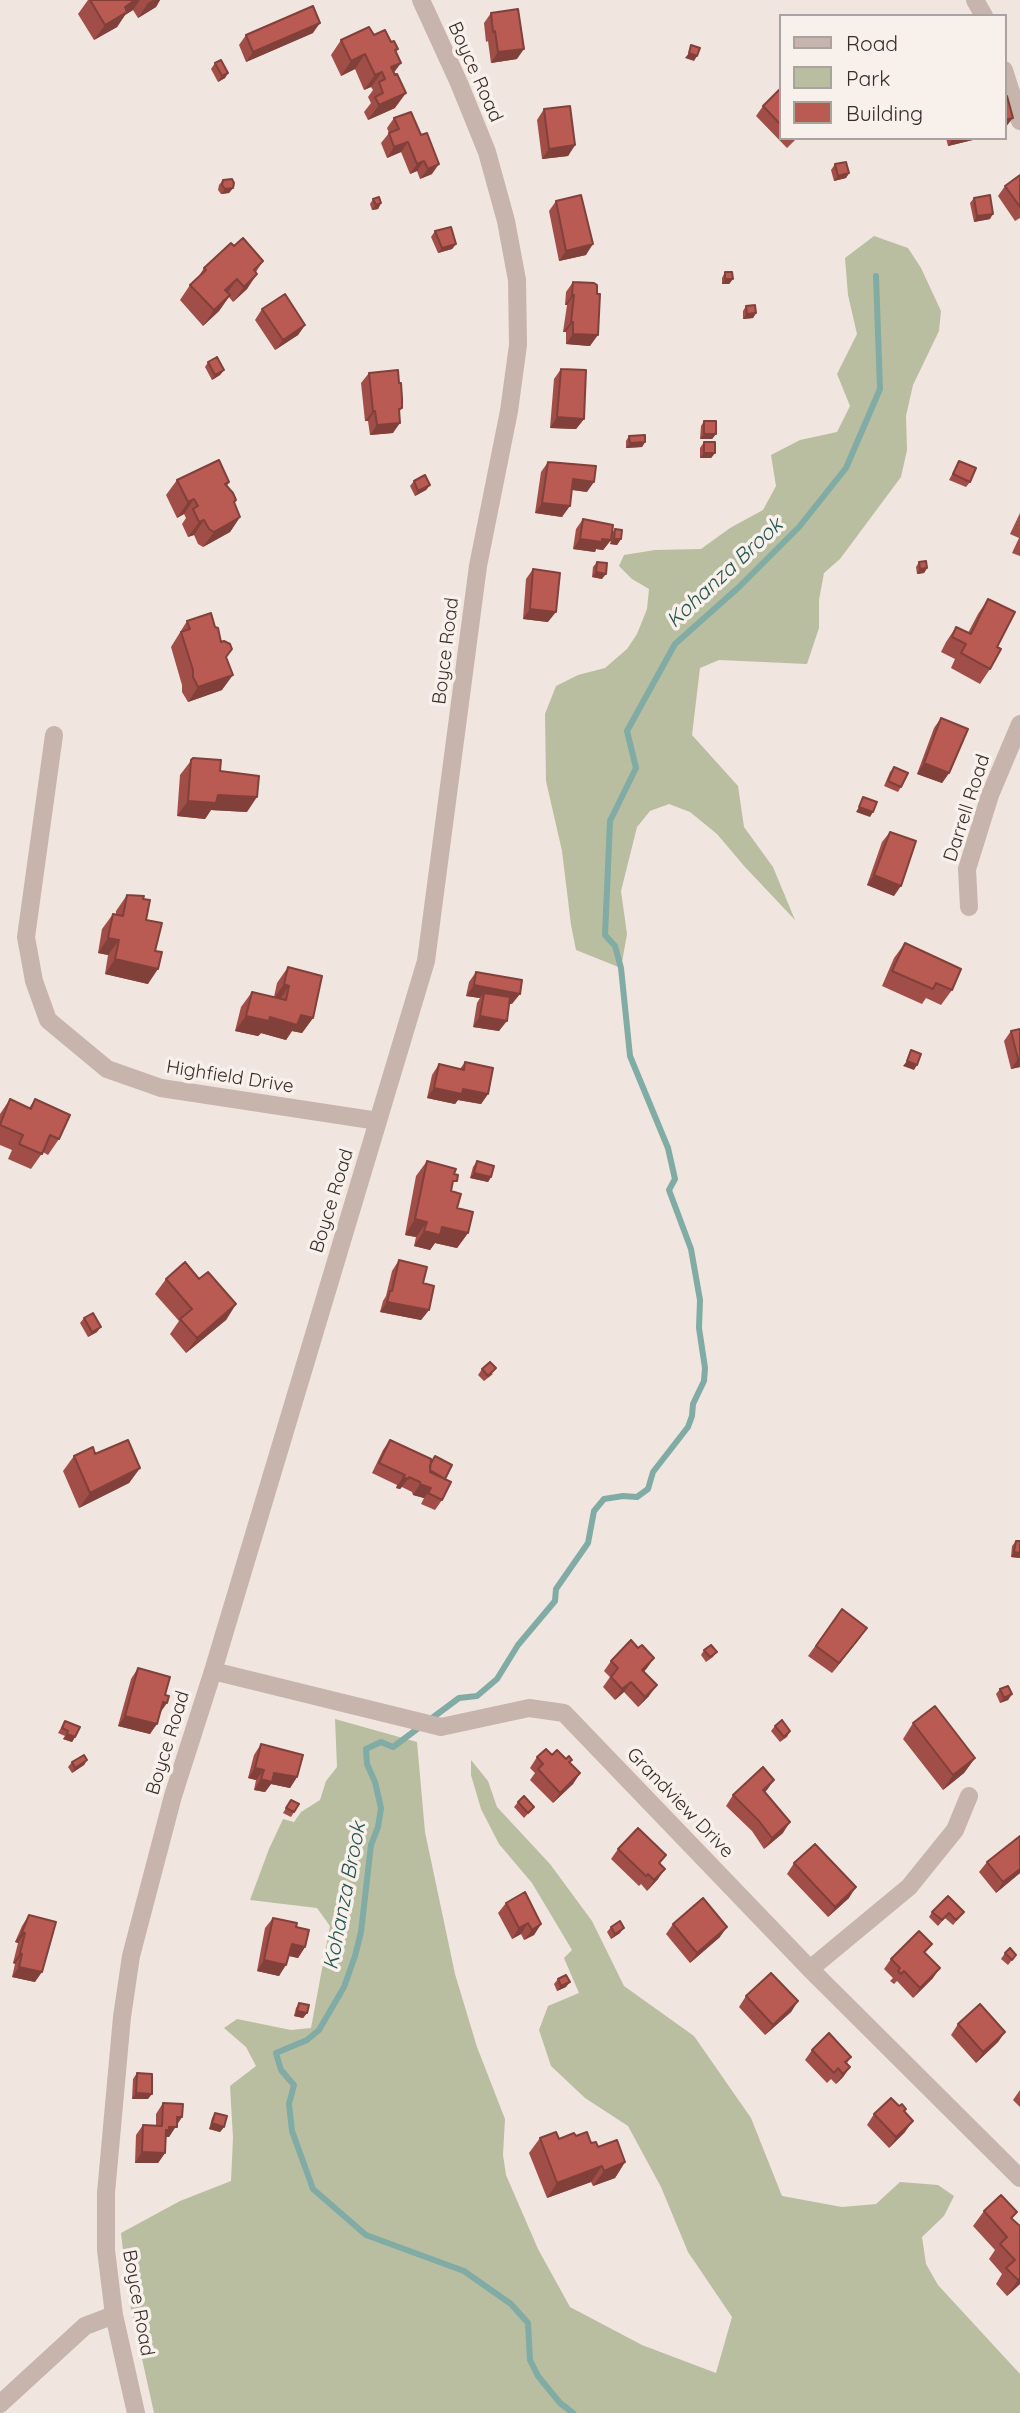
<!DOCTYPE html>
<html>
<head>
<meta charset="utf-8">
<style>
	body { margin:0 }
	#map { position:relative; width:1020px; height:2413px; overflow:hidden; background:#f0e5df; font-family:Quicksand,sans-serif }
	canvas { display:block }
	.legend { position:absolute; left:779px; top:14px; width:228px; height:126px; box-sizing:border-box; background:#f8f0eb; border:2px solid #aaa29e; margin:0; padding:9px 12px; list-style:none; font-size:21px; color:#362c2a }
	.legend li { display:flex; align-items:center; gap:14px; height:35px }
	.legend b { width:35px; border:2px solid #aaa29e }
</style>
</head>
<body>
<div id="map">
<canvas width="1020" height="2413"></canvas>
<ul class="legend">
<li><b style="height:9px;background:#c7b4ac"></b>Road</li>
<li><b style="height:19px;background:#b9bea0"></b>Park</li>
<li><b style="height:19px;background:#ba5b53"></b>Building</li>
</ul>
</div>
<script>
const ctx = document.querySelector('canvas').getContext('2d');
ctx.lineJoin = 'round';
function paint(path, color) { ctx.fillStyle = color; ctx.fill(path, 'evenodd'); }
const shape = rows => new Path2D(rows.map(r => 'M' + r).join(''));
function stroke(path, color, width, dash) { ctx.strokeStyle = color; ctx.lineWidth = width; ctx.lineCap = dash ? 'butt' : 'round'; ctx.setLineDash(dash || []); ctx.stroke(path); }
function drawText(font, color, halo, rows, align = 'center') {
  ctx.font = font + ' Quicksand,sans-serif'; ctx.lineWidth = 7; ctx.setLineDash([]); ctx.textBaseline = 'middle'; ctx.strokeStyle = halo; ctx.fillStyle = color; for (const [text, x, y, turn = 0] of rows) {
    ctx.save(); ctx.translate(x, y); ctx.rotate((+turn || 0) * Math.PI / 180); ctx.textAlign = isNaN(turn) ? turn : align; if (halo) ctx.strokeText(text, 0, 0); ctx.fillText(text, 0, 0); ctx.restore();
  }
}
paint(shape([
	[874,236,908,248,921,268,941,311,939,331,913,385,906,416,907,450,901,477,840,559,824,573,819,600,819,628,807,664,719,660,700,668,692,735,738,786,744,827,773,867,795,920,745,867,717,834,690,812,669,804,650,811,637,827,621,891,627,934,621,968,576,950,571,925,562,851,546,781,545,714,556,686,578,675,605,668,627,649,637,634,647,609,649,589,632,579,619,566,624,555,655,550,701,549,730,528,763,510,776,486,771,455,800,440,837,432,850,406,837,374,857,334,848,295,845,258],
	[335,1719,417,1742,425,1832,455,1974,477,2047,505,2119,503,2155,506,2175,538,2249,570,2307,642,2345,716,2373,732,2317,688,2252,661,2187,628,2126,585,2098,551,2066,539,2030,548,2006,579,1993,564,1958,572,1950,532,1883,499,1844,481,1809,471,1775,471,1760,488,1781,497,1807,550,1864,592,1921,624,1986,694,2036,751,2118,782,2196,842,2207,876,2204,900,2182,938,2185,954,2196,944,2216,922,2237,926,2264,938,2285,1020,2374,1020,2413,154,2413,128,2295,121,2233,180,2201,231,2181,233,2138,230,2086,256,2066,246,2047,224,2028,237,2019,291,2030,311,2028,330,1926,317,1908,250,1900,269,1849,283,1819,294,1822,301,1812,320,1800,326,1781,337,1767]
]), '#b9bea0');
stroke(shape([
	[573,2413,560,2403,538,2376,530,2360,528,2323,511,2304,464,2271,366,2235,313,2189,292,2131,289,2104,294,2085,281,2070,276,2053,307,2040,319,2030,344,1987,355,1956,361,1932,371,1845,378,1827,381,1808,375,1782,367,1764,366,1749,381,1742,393,1747,459,1698,477,1696,497,1679,518,1645,555,1601,556,1589,588,1543,594,1511,604,1499,623,1496,637,1497,648,1489,653,1472,688,1427,692,1416,693,1404,704,1381,705,1368,699,1328,700,1300,691,1249,669,1190,675,1179,668,1148,630,1056,621,968,615,946,605,935,610,821,636,768,627,731,675,644,739,587,799,527,846,468,880,389,876,276]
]), '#81aba5', 6);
stroke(shape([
	[975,0,984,16],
	[1004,70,1020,121],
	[54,735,26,937,34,981,48,1020,107,1069,161,1088,378,1121],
	[969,907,967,869,990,795,1020,724],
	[213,1671,441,1727,529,1708,564,1713,810,1969,1020,2178],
	[810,1969,909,1887,955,1830,969,1796],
	[0,2404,85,2326,114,2315],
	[136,2413,114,2315,106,2250,106,2193,122,2017,131,1956,173,1796,213,1671,426,961,478,566,509,411,518,345,517,280,506,221,487,152,459,83,421,0]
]), '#c7b4ac', 18);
paint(shape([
	[88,0,160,0,156,7,138,18,133,10,125,15,117,27,94,40,78,14],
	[491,13,517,59,491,63,488,41,486,42,484,23],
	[313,33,246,62,239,45,246,35],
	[374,35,391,42,398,49,396,52,394,73,395,108,368,120,364,112,371,103,368,97,373,90,371,87,364,90,355,69,341,76,331,55,341,40],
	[215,63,228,73,225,78,218,82,211,69],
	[780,89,780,138,797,138,787,148,756,116,763,106],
	[544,109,575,145,568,156,542,159,537,120],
	[411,112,432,174,420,179,417,171,410,174,401,152,387,158,381,143,389,133,387,128,394,118],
	[946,138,981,138,948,146],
	[835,164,849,173,846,178,834,181,831,170],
	[1020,175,1020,218,1015,221,998,196,1005,186],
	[223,180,233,188,229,193,221,194,218,190,219,185],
	[974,198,990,219,974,222,970,203],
	[373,199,381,203,378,209,372,210,370,204],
	[556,201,586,255,559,261,549,211],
	[435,231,456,244,452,249,438,253,431,237],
	[234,246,263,261,256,272,247,289,233,302,229,297,219,311,203,326,180,300,190,285,197,279,204,268],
	[725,272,733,279,729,284,722,284,722,278],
	[573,282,590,346,566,344,566,332,563,332,567,305,565,305,566,292],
	[746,306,756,313,753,318,743,319,743,311],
	[262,309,305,325,298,335,275,350,255,320],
	[208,362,224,370,220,375,212,380,205,367],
	[561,369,584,419,576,429,550,428,554,379],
	[369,373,399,383,402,408,399,412,393,433,370,435,368,421,365,421,361,383],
	[704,421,716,434,712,439,700,439,701,426],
	[629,436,645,442,642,447,626,448,626,441],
	[704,442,715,453,711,458,700,458,700,448],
	[959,461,970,482,966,487,949,480],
	[548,462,587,492,572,490,562,517,535,513,541,472],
	[177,480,229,482,227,486,240,517,230,532,203,547,198,544,194,535,188,537,182,524,186,518,184,514,177,518,166,495],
	[414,481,430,485,426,490,415,496,410,486],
	[1020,513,1020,556,1012,553,1019,538,1010,534],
	[583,519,611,534,615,529,621,539,617,545,610,544,611,540,603,550,596,549,595,552,573,549,576,529],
	[597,562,602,579,592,577,593,567],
	[919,562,927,568,924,573,917,574,916,567],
	[533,569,548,622,523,619,526,579],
	[988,599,997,647,990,669,980,684,951,668,955,659,941,652,946,642,956,627,968,633,978,614],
	[187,621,221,642,227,658,222,690,188,702,182,692,182,685,171,647],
	[941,718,949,773,942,783,917,774,934,728],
	[193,758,220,771,247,812,211,810,205,819,177,816,180,775],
	[894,767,901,787,898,792,884,786,890,772],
	[890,832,894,896,867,885,882,842],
	[127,895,143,899,146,920,148,984,105,974,108,955,98,953,102,929,113,914,116,914,116,911],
	[905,943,952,990,941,1005,926,998,922,1004,882,986,894,958],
	[288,967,313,1018,302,1033,292,1031,286,1040,261,1033,258,1036,235,1031,241,1007,252,992,274,997,277,983],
	[476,972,512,1004,509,1004,499,1031,473,1027,477,1003,480,998,466,996,469,982],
	[1011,1031,1020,1067,1011,1069,1004,1041],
	[465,1062,488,1094,481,1104,458,1100,455,1104,427,1098,432,1075,439,1064,460,1069],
	[10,1099,29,1108,35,1099,59,1139,48,1155,43,1152,31,1169,8,1159,12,1150,0,1145,0,1114],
	[427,1161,452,1189,451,1191,468,1233,457,1248,435,1243,430,1250,414,1246,416,1237,405,1235,416,1176],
	[477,1161,491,1177,488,1182,470,1178,473,1167],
	[399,1260,423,1283,429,1310,421,1320,380,1312,383,1301,386,1296,392,1271],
	[166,1279,199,1279,236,1304,226,1320,186,1353,170,1334,179,1321,155,1294],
	[84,1318,97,1332,88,1337,80,1323],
	[482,1369,493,1374,484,1381,478,1375],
	[390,1440,431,1462,435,1456,445,1479,442,1500,435,1510,421,1504,424,1498,413,1495,412,1492,402,1487,400,1489,396,1488,397,1485,372,1473,383,1450],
	[95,1454,140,1468,129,1483,79,1508,63,1471,74,1456],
	[1016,1541,1020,1541,1020,1558,1011,1557,1012,1546],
	[842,1609,860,1638,832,1673,808,1656],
	[638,1648,654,1658,644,1672,649,1696,638,1707,624,1692,615,1700,603,1687,610,1677,604,1671,611,1661],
	[704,1650,717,1652,713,1657,706,1662,701,1655],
	[138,1668,160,1713,150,1734,118,1726,131,1679],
	[1000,1689,1012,1694,1008,1700,1000,1703,996,1694],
	[65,1721,75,1737,72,1742,63,1739,65,1736,58,1733],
	[913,1723,975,1758,964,1773,943,1790,903,1739],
	[775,1726,790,1731,787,1737,780,1742,771,1731],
	[261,1744,297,1777,290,1788,271,1784,265,1792,254,1790,256,1780,248,1778,254,1755],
	[552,1755,572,1760,570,1763,580,1773,573,1784,553,1803,530,1780,535,1773,530,1768,537,1757],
	[87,1760,84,1765,72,1773,68,1767,72,1762],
	[774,1780,764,1793,783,1833,764,1849,752,1831,726,1806,733,1795],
	[291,1800,299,1804,291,1817,283,1813],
	[518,1802,534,1807,524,1818,514,1807],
	[1020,1836,1020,1873,996,1893,979,1872,987,1862],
	[618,1849,660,1864,658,1879,647,1891,641,1884,639,1886,611,1859],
	[794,1863,849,1898,828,1917,787,1874],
	[506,1903,541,1924,534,1935,524,1940,521,1934,512,1939,498,1913],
	[932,1912,964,1912,953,1925,945,1918,938,1926,929,1917],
	[29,1915,35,1982,12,1977,15,1964,13,1963,18,1943,15,1942,22,1926],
	[273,1918,296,1927,305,1947,298,1958,289,1956,279,1976,257,1971,265,1928],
	[673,1924,720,1937,690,1963,666,1934],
	[611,1927,620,1933,611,1939,607,1932],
	[932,1944,925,1953,933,1978,913,1998,897,1981,894,1984,890,1981,893,1978,884,1969,891,1959],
	[1005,1953,1016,1955,1008,1965,1001,1959],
	[558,1979,566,1987,557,1991,554,1984],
	[746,1996,798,2001,791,2012,765,2035,739,2007],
	[299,2003,307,2013,303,2018,294,2016,296,2008],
	[958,2024,1005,2032,998,2042,976,2063,951,2035],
	[812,2050,851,2057,847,2063,850,2067,843,2077,836,2084,831,2079,827,2083,805,2060],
	[137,2073,148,2099,132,2099,133,2079],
	[1020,2090,1020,2107,1013,2100],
	[163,2103,182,2117,169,2137,166,2137,165,2153,158,2163,135,2163,136,2135,143,2125,156,2125,156,2114],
	[904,2112,905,2132,889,2148,867,2125,874,2114],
	[215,2113,224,2127,220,2132,209,2129,212,2118],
	[576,2136,591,2143,625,2162,615,2178,593,2186,591,2182,547,2198,529,2153,540,2138,559,2139],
	[984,2211,1017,2212,1012,2219,1020,2226,1020,2284,1007,2296,996,2284,1002,2274,989,2259,995,2250,973,2226]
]), '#a04e47');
paint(shape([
	[135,0,140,0,133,10,125,15,117,27,94,40,105,25,125,7],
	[153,0,160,0,156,7,138,18,148,3],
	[320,23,313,33,246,62,253,52],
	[524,49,517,59,491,63,498,52],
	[689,53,697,56,694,61,685,58],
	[365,54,355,69,341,76,351,61],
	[401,63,390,78,391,67],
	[382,72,371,87,364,90,375,75],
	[228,73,225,78,218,82,222,76],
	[406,93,395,108,368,120,379,105],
	[1013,118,1005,128,1004,129,1004,120],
	[953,138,981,138,948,146],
	[408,142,401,152,387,158,394,147],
	[575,145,568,156,542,159,549,149],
	[424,161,417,171,410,174,417,164],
	[439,164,432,174,420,179,428,169],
	[849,173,846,178,834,181,838,176],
	[233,188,229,193,221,194,225,189],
	[381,203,378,209,372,210,376,205],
	[993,214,990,219,974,222,977,216],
	[456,244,452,249,438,253,442,248],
	[593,244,586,255,559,261,566,251],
	[257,274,247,289,233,302,244,287],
	[237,279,226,295,225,290],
	[725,279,733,279,729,284,722,284],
	[230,295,219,311,203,326,214,310],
	[572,295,574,295,567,305,565,305],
	[756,313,753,318,743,319,747,314],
	[571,322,573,322,566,332,563,332],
	[305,325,298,335,275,350,283,340],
	[573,334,598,335,590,346,566,344],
	[224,370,220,375,212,380,215,375],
	[373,411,375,411,368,421,365,421],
	[557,417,584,419,576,429,550,428],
	[400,423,393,433,370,435,377,425],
	[704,434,716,434,712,439,700,439],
	[645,442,642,447,626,448,630,443],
	[704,453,715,453,711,458,700,458],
	[573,479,594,482,587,492,566,489],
	[430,485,426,490,415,496,418,491],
	[194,499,184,514,177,518,188,502],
	[542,503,570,506,562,517,535,513],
	[240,517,230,532,203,547,214,532],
	[204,520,194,535,188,537,199,522],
	[580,539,602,539,611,540,603,550,596,549,595,552,573,549],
	[614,539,621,539,617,545,610,544],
	[927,568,924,573,917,574,920,569],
	[596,572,606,574,602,579,592,577],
	[530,609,556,612,548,622,523,619],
	[233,675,222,690,188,702,198,687],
	[924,763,949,773,942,783,917,774],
	[218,795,257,797,247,812,211,810,205,819,177,816,188,801],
	[859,807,873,812,870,817,856,812],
	[874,875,901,886,894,896,867,885],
	[108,938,119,940,108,955,98,953],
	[115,959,158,969,148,984,105,974],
	[284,984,289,986,279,1001,273,1000],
	[474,985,520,994,512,1004,483,999,484,993,480,998,466,996],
	[301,1015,313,1018,302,1033,292,1031,286,1040,261,1033,258,1036,235,1031,246,1016,270,1017],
	[480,1016,507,1021,499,1031,473,1027],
	[1020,1058,1020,1067,1011,1069,1018,1059],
	[907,1061,917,1065,914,1070,903,1066],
	[434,1088,463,1089,488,1094,481,1104,458,1100,455,1104,427,1098],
	[474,1173,491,1177,488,1182,470,1178],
	[415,1219,427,1222,416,1237,405,1235],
	[442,1227,468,1233,457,1248,435,1243,430,1250,414,1246,424,1231],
	[387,1302,429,1310,421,1320,380,1312],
	[236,1304,226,1320,186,1353,197,1338],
	[101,1327,97,1332,88,1337,92,1332],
	[140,1468,129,1483,79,1508,90,1493],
	[403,1477,408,1479,400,1489,396,1488],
	[420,1484,431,1488,424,1498,413,1495],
	[1014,1552,1020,1553,1020,1558,1011,1557],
	[867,1628,860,1638,832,1673,839,1663],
	[654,1658,647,1668,635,1680,642,1670],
	[631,1682,624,1692,615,1700,622,1689],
	[657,1685,649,1696,638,1707,645,1697],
	[1012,1694,1008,1700,1000,1703,1004,1698],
	[163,1702,167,1703,160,1713],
	[125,1716,157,1724,150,1734,118,1726],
	[67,1734,75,1737,72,1742,63,1739],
	[975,1758,964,1773,943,1790,953,1775],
	[87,1760,84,1765,72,1773,75,1768],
	[255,1768,264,1770,256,1780,248,1778],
	[274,1773,297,1777,290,1788,271,1784,265,1792,254,1790,261,1779],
	[580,1773,573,1784,553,1803,560,1793],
	[774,1780,767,1790,755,1801,763,1790],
	[790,1822,783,1833,764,1849,772,1838],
	[665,1869,658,1879,647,1891,654,1880],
	[1020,1869,1020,1873,996,1893,1003,1882],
	[856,1887,849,1898,828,1917,835,1907],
	[528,1923,521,1934,512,1939,519,1928],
	[541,1924,534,1935,524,1940,532,1930],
	[727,1927,720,1937,690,1963,697,1953],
	[624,1928,620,1933,611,1939,615,1934],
	[22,1932,25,1933,18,1943,15,1942],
	[292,1944,305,1947,298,1958,285,1955],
	[20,1953,22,1954,15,1964,13,1963],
	[264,1960,286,1965,279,1976,257,1971],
	[19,1967,42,1972,35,1982,12,1977],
	[940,1968,933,1978,913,1998,920,1988],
	[570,1982,566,1987,557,1991,561,1986],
	[798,2001,791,2012,765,2035,773,2025],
	[297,2011,307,2013,303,2018,294,2016],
	[1005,2032,998,2042,976,2063,983,2052],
	[850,2067,843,2077,836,2084,843,2074],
	[136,2093,152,2094,148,2099,132,2099],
	[177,2117,182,2117,169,2137,165,2137,166,2130],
	[913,2121,905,2132,889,2148,896,2137],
	[212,2123,224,2127,220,2132,209,2129],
	[142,2152,165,2153,158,2163,135,2163],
	[625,2162,615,2178,593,2186,604,2171],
	[602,2166,591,2182,547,2198,557,2183],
	[1020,2278,1020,2284,1007,2296,1018,2280]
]), '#82403a');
const building = shape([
	[90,0,135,0,125,7,127,12,105,25,90,0],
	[313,6,320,23,253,52,246,35,313,6],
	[518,9,524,49,498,52,495,31,493,32,491,13,518,9],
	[369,27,374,35,385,30,391,42,394,41,398,49,395,50,401,63,391,67,395,75,397,74,406,93,379,105,375,97,383,93,379,82,385,79,382,72,375,75,365,54,351,61,341,40,369,27],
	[691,45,700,48,697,56,689,53,691,45],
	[221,60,228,73,222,76,215,63,221,60],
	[780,89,780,124,763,106,780,89],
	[1004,96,1007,96,1013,118,1004,120,1004,96],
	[570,106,575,145,549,149,544,109,570,106],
	[411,112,421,135,427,133,439,164,428,169,424,161,417,164,408,142,394,147,389,133,399,129,394,118,411,112],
	[846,162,849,173,838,176,835,164,846,162],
	[1020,175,1020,207,1005,186,1020,175],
	[232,179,234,183,233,188,225,189,222,185,223,180,232,179],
	[581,195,593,244,566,251,556,201,581,195],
	[990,195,993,214,977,216,974,198,990,195],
	[379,197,381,203,376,205,373,199,379,197],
	[451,227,456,244,442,248,435,231,451,227],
	[243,238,263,261,254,270,257,274,244,287,237,279,225,290,230,295,214,310,190,285,206,270,204,268,231,243,234,246,243,238],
	[725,272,732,272,733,279,725,279,725,272],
	[573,282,594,283,597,285,597,294,600,294,598,335,573,334,573,322,571,322,574,295,572,295,573,282],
	[285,294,305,325,283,340,262,309,285,294],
	[755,305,756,313,747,314,746,306,755,305],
	[217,357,224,370,215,375,208,362,217,357],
	[561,369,586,370,584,419,557,417,561,369],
	[398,370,399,383,401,383,402,398,402,408,399,409,400,423,377,425,375,411,373,411,369,373,398,370],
	[704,421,716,421,716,434,704,434,704,421],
	[645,435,645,442,630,443,629,436,645,435],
	[704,442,715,442,715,453,704,453,704,442],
	[219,460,229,482,225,484,233,493,236,500,234,502,240,517,214,532,209,529,204,520,199,522,193,509,198,506,194,499,188,502,177,480,219,460],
	[959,461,976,468,970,482,953,474,959,461],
	[548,462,596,466,594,482,573,479,570,506,542,503,548,462],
	[425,475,430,485,418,491,414,481,425,475],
	[583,519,613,525,611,540,602,539,602,542,580,539,583,519],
	[615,529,622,530,621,539,614,539,615,529],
	[926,561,927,568,920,569,919,562,926,561],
	[597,562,607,563,606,574,596,572,597,562],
	[533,569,560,573,556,612,530,609,533,569],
	[988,599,1015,612,997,647,1001,649,990,669,961,653,966,644,952,637,956,627,971,634,988,599],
	[211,613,215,627,218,628,221,642,224,641,230,644,232,649,226,657,233,675,198,687,193,677,193,670,181,632,190,629,187,621,211,613],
	[941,718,968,729,949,773,924,763,941,718],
	[193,758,221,760,220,771,259,776,257,797,218,795,216,803,188,801,191,760,193,758],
	[894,767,908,773,901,787,888,781,894,767],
	[863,797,877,802,873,812,859,807,863,797],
	[890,832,916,841,901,886,874,875,890,832],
	[127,895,144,896,143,899,150,900,146,920,162,923,155,951,162,952,158,969,115,959,119,940,108,938,113,914,123,916,127,895],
	[905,943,961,969,952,990,936,983,933,989,892,971,905,943],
	[288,967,322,976,313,1018,301,1015,297,1025,270,1017,269,1021,246,1016,252,992,286,1000,289,986,284,984,288,967],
	[476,972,522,980,520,994,474,985,476,972],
	[484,993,510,997,507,1021,480,1016,484,993],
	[1020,1029,1020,1058,1018,1059,1011,1031,1020,1029],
	[911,1050,921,1054,917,1065,907,1061,911,1050],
	[465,1062,493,1068,488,1094,463,1089,462,1094,434,1088,439,1064,464,1070,465,1062],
	[10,1099,31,1109,35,1099,70,1115,59,1139,50,1135,42,1154,19,1144,23,1135,0,1125,10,1099],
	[427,1161,456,1169,454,1174,458,1175,457,1181,453,1181,451,1191,461,1194,457,1208,473,1212,468,1233,442,1227,440,1235,424,1231,427,1222,415,1219,427,1161],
	[477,1161,494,1166,491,1177,474,1173,477,1161],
	[399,1260,427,1267,423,1283,434,1286,429,1310,387,1302,390,1291,392,1291,399,1260],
	[185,1262,199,1279,208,1272,236,1304,197,1338,180,1319,192,1309,166,1279,185,1262],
	[93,1313,101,1327,92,1332,84,1318,93,1313],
	[490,1362,496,1368,488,1376,482,1369,490,1362],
	[128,1440,140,1468,90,1493,74,1456,93,1447,95,1454,128,1440],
	[390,1440,431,1459,430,1472,451,1482,442,1500,428,1493,431,1488,420,1484,420,1482,409,1477,408,1479,403,1477,405,1475,379,1463,390,1440],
	[435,1456,452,1465,445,1479,430,1470,430,1465,435,1456],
	[1016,1541,1020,1541,1020,1553,1014,1552,1016,1541],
	[842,1609,867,1628,839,1663,816,1646,842,1609],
	[631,1640,638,1648,642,1645,654,1658,642,1670,657,1685,645,1697,631,1682,622,1689,611,1677,618,1668,611,1661,631,1640],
	[711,1645,717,1652,710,1657,704,1650,711,1645],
	[138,1668,170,1677,165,1695,169,1696,167,1703,163,1702,157,1724,125,1716,138,1668],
	[1008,1686,1012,1694,1004,1698,1000,1689,1008,1686],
	[935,1706,975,1758,953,1775,913,1723,935,1706],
	[782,1720,790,1731,784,1737,775,1726,782,1720],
	[65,1721,80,1727,75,1737,67,1734,68,1731,62,1728,65,1721],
	[261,1744,303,1755,297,1777,274,1773,272,1782,261,1779,264,1770,255,1768,261,1744],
	[546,1749,552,1755,557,1750,566,1759,569,1756,572,1760,569,1762,580,1773,560,1793,538,1769,543,1764,537,1757,546,1749],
	[84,1755,87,1760,75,1768,72,1762,84,1755],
	[763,1767,774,1780,763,1790,790,1822,772,1838,759,1821,733,1795,763,1767],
	[524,1796,534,1807,528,1813,518,1802,524,1796],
	[291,1800,299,1804,294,1812,286,1808,291,1800],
	[638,1828,666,1855,659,1863,665,1869,654,1880,648,1874,646,1876,618,1849,638,1828],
	[1020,1836,1020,1869,1003,1882,987,1862,1020,1836],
	[815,1844,856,1887,835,1907,794,1863,815,1844],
	[525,1892,541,1924,532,1930,528,1923,519,1928,506,1903,525,1892],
	[948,1896,964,1912,956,1920,949,1913,942,1920,932,1912,948,1896],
	[703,1898,727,1927,697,1953,673,1924,703,1898],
	[29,1915,56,1922,42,1972,19,1967,22,1954,20,1953,25,1933,22,1932,29,1915],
	[273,1918,297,1923,296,1927,309,1930,305,1947,292,1944,286,1965,264,1960,273,1918],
	[620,1921,624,1928,615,1934,611,1927,620,1921],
	[919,1931,932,1944,924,1952,940,1968,920,1988,904,1971,901,1974,898,1971,900,1968,891,1959,919,1931],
	[1010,1948,1016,1955,1012,1960,1005,1953,1010,1948],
	[771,1973,798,2001,773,2025,746,1996,771,1973],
	[566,1975,570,1982,561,1986,558,1979,566,1975],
	[299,2003,309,2005,307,2013,297,2011,299,2003],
	[980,2004,1005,2032,983,2052,958,2024,980,2004],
	[829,2033,851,2057,845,2062,850,2067,843,2074,838,2068,834,2073,812,2050,829,2033],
	[137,2073,152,2074,152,2094,136,2093,137,2073],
	[891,2098,899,2106,902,2104,906,2109,904,2111,913,2121,896,2137,874,2114,891,2098],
	[163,2103,183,2104,182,2117,177,2117,177,2127,169,2127,169,2130,166,2130,165,2153,142,2152,143,2125,162,2126,163,2103],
	[215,2113,227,2116,224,2127,212,2123,215,2113],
	[556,2132,559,2139,574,2133,576,2136,587,2132,591,2143,596,2142,598,2147,617,2140,625,2162,604,2171,602,2166,557,2183,540,2138,556,2132],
	[1001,2195,1017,2212,1011,2218,1020,2226,1020,2278,1018,2280,1006,2268,1015,2260,1000,2244,1007,2237,984,2211,1001,2195]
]);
paint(building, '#ba5b53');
stroke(building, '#82403a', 2);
drawText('19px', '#362c2a', '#f8f0eb', [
	["Boyce Road",475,72,66],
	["Boyce Road",446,651,-83],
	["Darrell Road",967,808,-72],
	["Highfield Drive",230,1077,9],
	["Boyce Road",332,1201,-73],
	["Boyce Road",168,1743,-73],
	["Grandview Drive",680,1803,46],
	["Boyce Road",138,2303,80]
]);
drawText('italic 21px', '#24544f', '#f8f0eb', [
	["Kohanza Brook",725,573,-43],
	["Kohanza Brook",345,1896,-79]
]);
</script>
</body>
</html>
